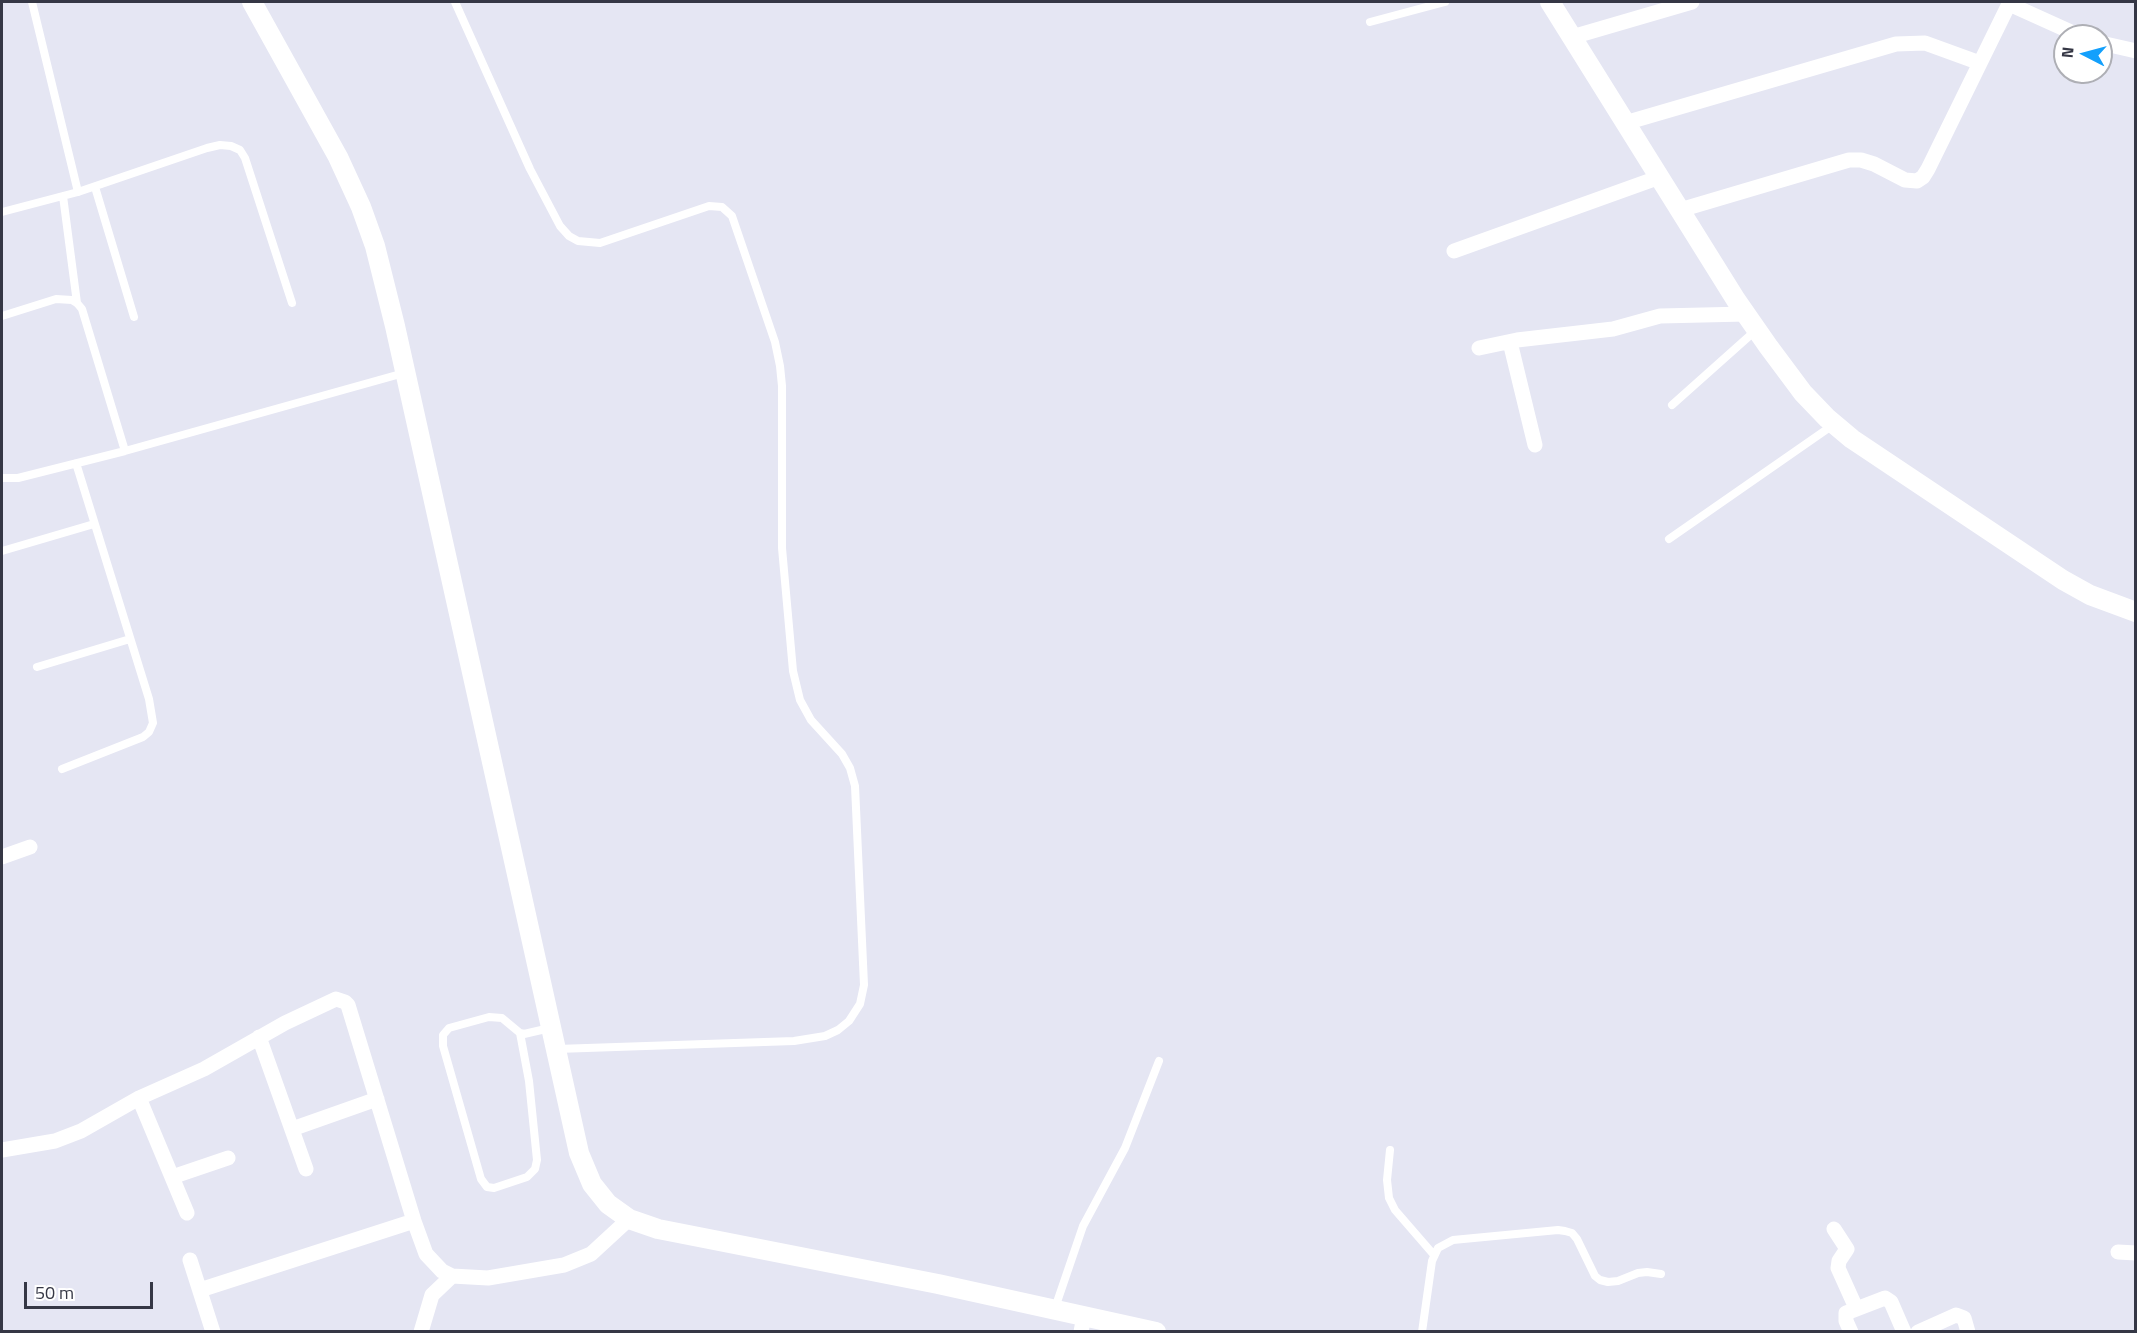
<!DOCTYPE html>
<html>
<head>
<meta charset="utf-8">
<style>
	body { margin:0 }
	#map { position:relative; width:2137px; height:1333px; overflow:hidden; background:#e5e6f3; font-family:"Titillium Web",sans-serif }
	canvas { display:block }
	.frame { position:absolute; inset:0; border:3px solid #353745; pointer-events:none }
	.north { position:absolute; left:2053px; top:24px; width:60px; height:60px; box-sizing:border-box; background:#fff; border:2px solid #aeafb5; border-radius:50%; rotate:276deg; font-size:16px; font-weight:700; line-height:24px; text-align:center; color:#353745 }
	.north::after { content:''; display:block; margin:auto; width:21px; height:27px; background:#13a0fc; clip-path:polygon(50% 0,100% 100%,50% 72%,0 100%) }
	.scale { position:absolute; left:24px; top:1282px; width:129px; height:27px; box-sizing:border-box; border:3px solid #353745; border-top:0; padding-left:8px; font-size:18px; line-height:21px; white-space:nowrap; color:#353745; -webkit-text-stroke:4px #fff; paint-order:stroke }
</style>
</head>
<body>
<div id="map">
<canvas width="2137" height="1333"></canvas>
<div class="frame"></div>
<div class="north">N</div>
<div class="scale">50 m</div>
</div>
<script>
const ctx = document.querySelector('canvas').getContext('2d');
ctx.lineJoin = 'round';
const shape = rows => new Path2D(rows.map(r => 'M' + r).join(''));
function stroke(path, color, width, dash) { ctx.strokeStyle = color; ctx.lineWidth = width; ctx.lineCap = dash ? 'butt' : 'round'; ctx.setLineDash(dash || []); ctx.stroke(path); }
stroke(shape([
	[32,2,78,192],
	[455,2,530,169,560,226,569,236,578,241,600,243,709,206,722,207,732,216,775,342,780,366,782,386,782,548,793,671,800,700,811,720,842,754,850,768,855,786,864,985,860,1004,849,1021,838,1030,825,1036,794,1041,557,1049],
	[1370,22,1445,2],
	[95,187,134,317],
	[63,196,77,303],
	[2,212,78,192,207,148,220,145,231,146,240,150,245,158,292,303],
	[2,316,56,299,72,300,77,303,82,309,125,451],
	[1672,405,1755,331],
	[2,478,18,478,125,451,404,373],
	[1669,539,1833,425],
	[2,551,94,524],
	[37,667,130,639],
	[62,769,143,737,149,732,153,723,149,699,76,463],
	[520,1033,529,1081,537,1160,535,1169,527,1177,494,1188,487,1187,481,1179,443,1046,443,1035,449,1028,489,1017,502,1018,520,1033,524,1034,550,1028],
	[1390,1150,1387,1180,1389,1198,1395,1210,1434,1255],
	[1055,1308,1083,1226,1125,1148,1159,1061],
	[1422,1332,1432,1261,1438,1248,1453,1240,1558,1230,1565,1231,1572,1233,1577,1239,1595,1276,1600,1280,1608,1282,1618,1281,1638,1273,1647,1272,1661,1274]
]), '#fff', 8);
stroke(shape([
	[2009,4,2080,36],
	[1572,37,1692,2],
	[2101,43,2136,51],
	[1625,123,1896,44,1925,43,1980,63],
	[1680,210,1849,160,1861,160,1874,164,1905,180,1917,181,1923,177,1928,169,2010,2],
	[1454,251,1660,177],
	[1510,342,1535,445],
	[1479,348,1517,340,1613,329,1660,316,1746,314],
	[2,857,30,847],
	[259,1037,306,1169],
	[139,1098,187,1213],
	[292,1129,377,1099],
	[2,1150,55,1141,81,1131,139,1098,204,1069,285,1023,336,999,345,1002,348,1005,414,1221,426,1254,442,1271,452,1276,488,1278,564,1265,591,1254,629,1219],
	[172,1177,228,1158],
	[1834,1229,1847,1249,1839,1261,1838,1268,1856,1308],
	[2118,1252,2136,1253],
	[190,1260,213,1332],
	[200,1290,414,1221],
	[421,1332,432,1295,452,1276],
	[1081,1332,1084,1316],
	[1851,1332,1846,1321,1846,1313,1885,1298,1891,1302,1904,1332],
	[1918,1332,1956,1315,1964,1318,1968,1332]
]), '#fff', 15);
stroke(shape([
	[252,2,338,157,361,207,375,246,395,326,579,1153,592,1184,608,1204,629,1219,658,1229,938,1284,1156,1332],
	[1550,2,1736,300,1768,346,1803,393,1827,418,1852,439,2063,580,2090,595,2136,612]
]), '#fff', 20);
</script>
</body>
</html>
